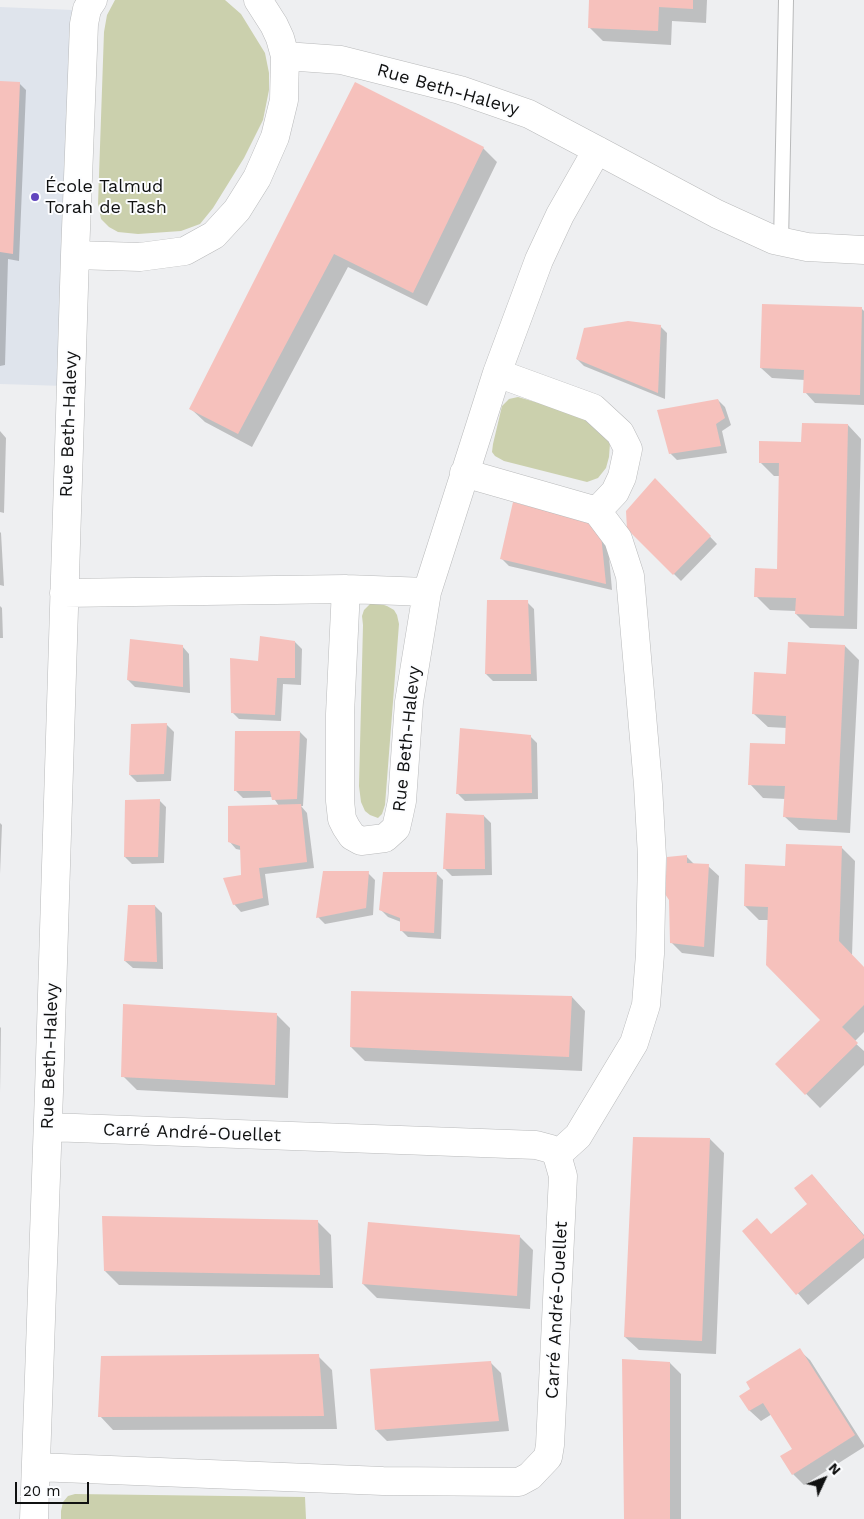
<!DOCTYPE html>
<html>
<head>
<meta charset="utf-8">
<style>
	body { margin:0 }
	#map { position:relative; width:864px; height:1519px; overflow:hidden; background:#eeeff1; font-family:"Work Sans",sans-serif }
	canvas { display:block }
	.north { position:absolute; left:799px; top:1454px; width:50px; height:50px; -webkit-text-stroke:4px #fcfdff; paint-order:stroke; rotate:47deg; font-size:14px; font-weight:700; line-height:20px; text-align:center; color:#101111 }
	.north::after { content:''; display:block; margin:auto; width:18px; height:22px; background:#101111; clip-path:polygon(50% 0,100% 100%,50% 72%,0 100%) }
	.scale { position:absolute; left:15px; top:1482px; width:74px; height:22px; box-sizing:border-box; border:2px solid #101111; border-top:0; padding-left:6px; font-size:15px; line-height:18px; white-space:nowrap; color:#101111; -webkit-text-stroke:4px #fcfdff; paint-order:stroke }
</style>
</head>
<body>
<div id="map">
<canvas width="864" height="1519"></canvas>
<div class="north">N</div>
<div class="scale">20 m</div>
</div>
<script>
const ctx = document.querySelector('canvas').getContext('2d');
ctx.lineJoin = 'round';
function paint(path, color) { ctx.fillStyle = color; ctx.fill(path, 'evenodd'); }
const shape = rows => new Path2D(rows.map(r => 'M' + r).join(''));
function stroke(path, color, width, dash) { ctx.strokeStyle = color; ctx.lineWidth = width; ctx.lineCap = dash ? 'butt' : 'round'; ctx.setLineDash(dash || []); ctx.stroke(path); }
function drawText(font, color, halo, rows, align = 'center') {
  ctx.font = font + ' "Work Sans",sans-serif'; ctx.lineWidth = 4; ctx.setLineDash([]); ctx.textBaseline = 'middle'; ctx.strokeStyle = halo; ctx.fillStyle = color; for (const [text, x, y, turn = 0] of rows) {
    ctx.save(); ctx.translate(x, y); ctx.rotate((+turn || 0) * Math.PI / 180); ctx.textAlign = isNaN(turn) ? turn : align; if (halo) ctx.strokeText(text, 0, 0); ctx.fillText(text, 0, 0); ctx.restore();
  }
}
paint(shape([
	[0,7,73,10,65,386,0,384]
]), '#dfe4ec');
paint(shape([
	[115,0,225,0,241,14,265,53,269,73,269,90,263,120,244,158,213,208,200,224,181,231,138,234,118,232,109,227,101,219,98,204,104,32,107,15],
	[518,397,584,416,606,434,610,443,609,457,606,468,598,478,587,482,504,461,495,456,492,452,493,444,502,406,509,399],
	[378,603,387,606,394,610,397,615,399,624,385,805,382,814,378,818,370,815,365,811,361,802,359,786,363,625,362,616,364,610,370,604],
	[75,1494,305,1497,306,1519,61,1519,61,1511,63,1502,68,1496]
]), '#cbd0ad');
paint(shape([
	[591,0,707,0,706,23,672,21,671,45,603,41,589,27],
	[0,83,19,83,26,90,19,261,8,259,5,365,0,366],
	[356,84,483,148,497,162,427,306,348,267,252,447,205,422,191,409],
	[862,309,864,311,864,405,815,403,805,392,805,380,772,378,761,368],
	[660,326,667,333,665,399,584,366,577,359],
	[718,400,725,407,731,425,722,431,727,453,677,460,670,453],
	[848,425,861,439,857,629,810,628,796,614,796,611,770,610,756,596,778,570,780,476,774,476,760,462,803,443],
	[0,431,6,438,4,513,0,512],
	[655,479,717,544,681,581,628,528],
	[0,532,1,533,4,586,0,585],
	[607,534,612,590,509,566,502,559],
	[527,602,534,609,537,681,493,681,486,674],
	[0,606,2,608,3,638,0,638],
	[295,642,302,649,301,685,283,684,281,721,239,719,232,712,259,662],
	[182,646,189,654,190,693,135,687,128,680],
	[845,646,859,660,850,833,799,830,785,817,786,799,763,798,750,784,786,746,787,728,768,727,754,714,787,675],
	[166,724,174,732,171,781,137,782,130,775],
	[300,732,307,739,303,806,301,806,307,813,314,868,265,874,269,905,241,912,234,904,242,876,241,850,236,849,229,841,279,806,273,797,243,798,236,791],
	[530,736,537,743,538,799,465,801,458,794],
	[159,800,166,807,164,863,132,864,125,857],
	[484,816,491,823,492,875,452,876,445,869],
	[0,823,2,825,0,874],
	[841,847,855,861,852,956,864,968,864,1032,854,1042,864,1051,864,1065,820,1108,777,1064,822,1020,769,920,759,920,745,906,786,867],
	[686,856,695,865,708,866,719,876,714,957,682,953,671,942],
	[368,873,375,880,373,915,325,924,318,917],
	[436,873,443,880,441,939,408,937,401,930,401,922,388,917,380,909],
	[155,906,162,913,163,969,133,968,125,961],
	[572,997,585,1011,582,1071,365,1061,351,1047],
	[276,1014,290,1028,288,1098,137,1090,123,1076],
	[0,1027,1,1028,0,1093],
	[710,1139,724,1153,716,1354,639,1350,625,1337],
	[812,1175,864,1235,864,1258,808,1305,744,1231,772,1235,809,1204],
	[317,1221,331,1235,333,1288,119,1285,105,1271],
	[519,1236,533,1250,530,1309,377,1298,363,1284],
	[799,1350,810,1360,864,1445,864,1447,804,1485,793,1474,782,1456,794,1449,772,1414,761,1421,750,1411,741,1397],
	[318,1356,332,1370,337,1429,113,1430,100,1416],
	[490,1362,501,1373,509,1431,387,1441,376,1430],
	[670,1363,681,1374,681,1519,625,1519]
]), '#0003');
paint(shape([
	[589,0,693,0,693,9,659,7,658,31,588,28],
	[0,81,20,82,13,254,0,252],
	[355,82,484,147,413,293,334,254,238,434,189,409],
	[762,304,862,307,860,395,803,393,804,370,760,368],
	[628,321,661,325,658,393,576,359,584,328],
	[718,399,725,418,716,424,721,446,669,454,657,410],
	[802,423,848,424,844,616,795,614,796,598,754,597,755,568,777,569,779,463,759,463,759,441,801,442],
	[655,478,711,536,673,575,627,529,626,511],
	[513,502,600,525,606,584,500,559],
	[487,600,528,600,531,674,485,674],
	[260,636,295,641,295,678,277,678,275,715,231,713,230,658,258,661],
	[130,639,183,645,183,687,127,680],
	[788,642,845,645,837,820,783,817,785,786,748,785,750,743,785,744,786,716,752,714,754,672,786,674],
	[167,723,164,774,129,775,131,724],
	[460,728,531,735,532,793,456,794],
	[235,731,300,731,297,799,272,800,270,791,234,791],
	[160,799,158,857,124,857,125,800],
	[301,804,307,862,259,868,263,898,233,905,223,878,241,875,240,846,228,842,228,806],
	[446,813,484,815,485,869,443,869],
	[786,844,842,846,839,941,864,967,864,1005,842,1027,858,1043,805,1095,775,1064,820,1020,766,965,768,907,744,906,745,864,785,866],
	[687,855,687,863,709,864,704,947,670,943,669,900,665,894,667,857],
	[323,871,369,871,366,908,316,918],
	[383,872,437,872,434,933,400,931,400,918,379,910],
	[128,905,155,905,157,962,124,961],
	[351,991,572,996,569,1057,350,1047],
	[123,1004,277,1013,275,1085,121,1077],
	[633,1137,710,1138,702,1341,624,1337],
	[812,1174,864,1236,864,1238,796,1295,742,1231,757,1218,771,1234,807,1204,794,1188],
	[102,1216,318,1220,320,1275,104,1271],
	[368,1222,520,1235,517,1296,362,1284],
	[800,1348,855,1435,792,1475,780,1456,792,1449,763,1403,749,1411,739,1396,750,1389,746,1382],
	[319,1354,324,1416,98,1417,101,1356],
	[622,1359,670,1362,670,1519,624,1519],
	[491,1361,499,1421,375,1430,370,1369]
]), '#f6c1bc');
const lane = shape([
	[781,242,786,0]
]);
const street = shape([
	[597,150,717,214,774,240,807,247,864,250],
	[75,255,140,257,185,251,214,235,237,210,257,178,275,137,284,100,285,56,280,38,274,25,258,0],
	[497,373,593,408,620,433,628,449,622,477,615,492,597,511],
	[464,473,597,511],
	[346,589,340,714,340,801,342,819,346,827,352,836,361,841,385,838,396,828,399,815,402,801,409,702,427,592],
	[64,593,346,589,427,592,497,373,539,260,560,215,597,150,529,114,460,90,341,60,285,56],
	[557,1155,578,1136,634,1043,646,1005,650,954,652,857,648,785,630,576,618,539,597,511],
	[36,1467,383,1481,519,1482,530,1476,548,1457,550,1445,563,1176,557,1155,551,1149,536,1145,48,1127],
	[34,1519,49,1091,75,255,84,24,87,9,93,0]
]);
stroke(lane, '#b9babb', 16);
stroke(street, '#b9babb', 29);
stroke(lane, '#fff', 14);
stroke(street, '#fff', 28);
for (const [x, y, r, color] of [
	[35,197,5,"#6045be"]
]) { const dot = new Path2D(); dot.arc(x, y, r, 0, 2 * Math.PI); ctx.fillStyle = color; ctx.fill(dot); stroke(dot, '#fcfdff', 2); }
drawText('18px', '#101111', '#fcfdff', [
	["Rue Beth-Halevy",448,90,16],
	["Rue Beth-Halevy",69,424,-88],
	["Rue Beth-Halevy",407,739,-84],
	["Rue Beth-Halevy",50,1056,-88],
	["Carré André-Ouellet",192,1133,2],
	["Carré André-Ouellet",557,1310,-87]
]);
drawText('18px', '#101111', '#fcfdff', [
	["École Talmud",45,187],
	["Torah de Tash",45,208]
], 'left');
</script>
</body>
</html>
